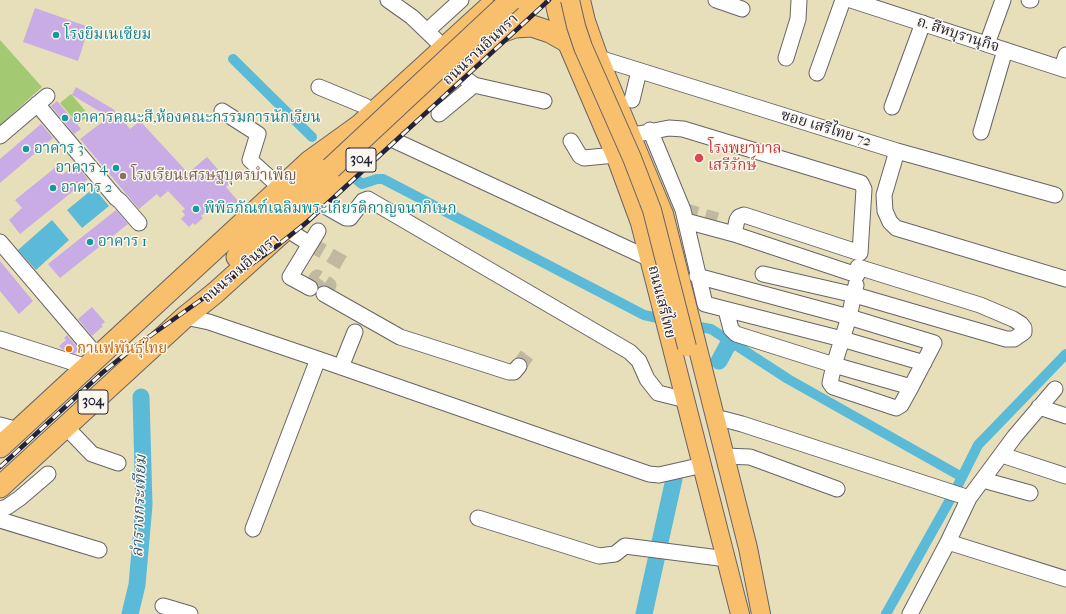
<!DOCTYPE html>
<html>
<head>
<meta charset="utf-8">
<style>
	body { margin:0 }
	canvas { display:block; background:#e7dfb9 }
</style>
</head>
<body>
<canvas width="1066" height="614"></canvas>
<script>
const ctx = document.querySelector('canvas').getContext('2d');
ctx.lineJoin = 'round';
function paint(path, color) { ctx.fillStyle = color; ctx.fill(path, 'evenodd'); }
const shape = rows => new Path2D(rows.map(r => 'M' + r).join(''));
function stroke(path, color, width, dash) { ctx.strokeStyle = color; ctx.lineWidth = width; ctx.lineCap = dash ? 'butt' : 'round'; ctx.setLineDash(dash || []); ctx.stroke(path); }
function drawText(font, color, halo, rows, align = 'center') {
  ctx.font = font + ' "IM FELL French Canon","Noto Serif Thai",serif'; ctx.lineWidth = 3; ctx.setLineDash([]); ctx.textBaseline = 'middle'; ctx.strokeStyle = halo; ctx.fillStyle = color; for (const [text, x, y, turn = 0] of rows) {
    ctx.save(); ctx.translate(x, y); ctx.rotate((+turn || 0) * Math.PI / 180); ctx.textAlign = isNaN(turn) ? turn : align; if (halo) ctx.strokeText(text, 0, 0); ctx.fillText(text, 0, 0); ctx.restore();
  }
}
paint(shape([
	[0,40,42,87,0,125],
	[71,94,89,115,78,124,60,103]
]), '#a4c973');
paint(shape([
	[94,188,109,206,82,228,67,210],
	[52,220,69,240,36,270,18,250]
]), '#5abad8');
stroke(shape([
	[233,59,312,137],
	[357,180,362,184,377,179,383,179,644,315,667,320],
	[688,325,711,329,788,379,962,477],
	[958,485,978,445,1066,354],
	[886,614,951,498]
]), '#5abad8', 10);
stroke(shape([
	[719,361,730,341],
	[130,614,137,585,144,505,141,397],
	[644,614,674,479]
]), '#5abad8', 17);
paint(shape([
	[35,8,89,27,78,61,23,42],
	[76,87,113,109,130,129,140,121,188,173,207,157,230,183,226,187,238,201,226,212,216,201,201,216,203,218,195,225,193,223,189,227,181,219,185,215,182,211,185,209,168,191,160,198,157,194,139,209,80,139,109,117,72,95],
	[57,101,81,129,74,134,51,106],
	[41,124,53,138,0,183,0,159],
	[75,164,88,179,20,234,9,220,22,208,15,200,56,167,62,175],
	[116,210,128,224,60,278,48,264],
	[0,261,33,301,19,314,0,291],
	[92,307,105,322,101,325,103,326,92,336,78,319],
	[67,335,79,349,74,354,62,349,59,346,66,340,64,338]
]), '#c9abe5');
stroke(shape([
	[683,210,717,220],
	[310,244,349,266],
	[310,288,317,277,329,285,324,294],
	[519,366,527,355]
]), '#c0b9a0', 15, [15, 8]);
const minor = shape([
	[388,0,412,17,436,40],
	[716,0,742,9],
	[851,0,1066,70],
	[1029,0,1031,0],
	[427,31,461,0],
	[987,44,1003,0],
	[599,58,897,151,1055,195],
	[786,58,798,19,799,0],
	[1062,68,1066,55],
	[457,72,474,85,544,101],
	[817,73,843,0],
	[319,87,365,106],
	[632,100,639,71],
	[37,104,116,198,120,201,139,223],
	[892,107,923,23],
	[222,111,258,134,250,160,281,188],
	[439,114,474,85],
	[650,130,683,210,705,304,842,339,924,363],
	[981,132,1005,50],
	[633,135,669,128,683,129,861,183,864,189,860,253,744,215,739,217,737,220,734,234,857,275],
	[0,136,47,96],
	[387,137,650,259],
	[571,141,580,156,584,158,615,155],
	[897,151,884,195,885,211,890,222,896,228,1066,279],
	[316,201,346,218,350,218,363,201,368,199,630,352,639,361,647,379,658,393,686,400],
	[686,221,734,234],
	[286,229,310,244],
	[0,242,98,357],
	[763,274,855,295,1006,339,1014,339,1024,332,1024,328,1021,324,1013,319,980,305,858,267],
	[697,276,849,317,934,343,911,387,901,405,896,408,833,387,830,383,834,365,911,387],
	[310,288,290,277,318,231],
	[324,294,400,337,509,372,514,372,519,366],
	[726,310,731,329,736,334,834,365,849,317,856,285],
	[185,317,209,322,318,359,649,474,659,475,703,465],
	[0,339,87,367],
	[341,367,355,332],
	[1039,407,1066,416],
	[715,419,723,419,742,424,969,498],
	[0,425,18,430],
	[66,427,92,454,118,463],
	[1002,455,1066,476],
	[725,456,750,457,837,489],
	[983,480,1030,493],
	[0,509,7,507,20,498,48,474],
	[478,518,599,556,615,554,625,546,727,559],
	[0,520,99,550],
	[253,529,318,359],
	[948,542,1066,579],
	[163,606,190,614],
	[910,614,948,542,969,498,1015,436,1055,389]
]);
const major = shape([
	[554,0,557,14,566,41,615,155,640,223,740,614],
	[581,0,586,21,599,58,664,214,748,548,761,614]
]);
const highway = shape([
	[501,32,515,27,532,26,550,32,566,41],
	[237,257,262,231,331,168],
	[0,447,310,161,360,125,487,9],
	[0,487,185,317,215,293,286,229,534,0]
]);
stroke(minor, '#676467', 17);
stroke(major, '#676467', 20);
stroke(highway, '#676467', 23);
stroke(minor, '#fff', 15);
stroke(major, '#f8bf6c', 18);
stroke(highway, '#f8bf6c', 21);
const rail = shape([
	[0,467,102,373,133,348,273,249,307,222,549,0]
]);
stroke(rail, '#22223b', 4.5);
stroke(rail, '#fbf7ec', 3, [9]);
const majorBridge = shape([
	[570,0,576,26,583,47,632,158,652,210,687,347]
]);
const highwayBridge = shape([
	[331,168,511,0]
]);
stroke(majorBridge, '#676467', 20, []);
stroke(highwayBridge, '#676467', 23, []);
stroke(majorBridge, '#f8bf6c', 18);
stroke(highwayBridge, '#f8bf6c', 21);
for (const [x, y, r, color] of [
	[56,35,4,"#0f9aa8"],
	[65,118,4,"#0f9aa8"],
	[26,149,4,"#0f9aa8"],
	[699,158,5,"#e0444e"],
	[116,168,4,"#0f9aa8"],
	[123,176,4,"#8d6e63"],
	[53,188,4,"#0f9aa8"],
	[196,209,4,"#0f9aa8"],
	[90,242,4,"#0f9aa8"],
	[69,349,4,"#e8710a"]
]) { const dot = new Path2D(); dot.arc(x, y, r, 0, 2 * Math.PI); ctx.fillStyle = color; ctx.fill(dot); stroke(dot, '#fbf7ec', 1.5); }
for (const [x, y, w] of [
	[361,160,30],
	[93,402,30]
]) { const box = new Path2D(); box.roundRect(x - w / 2, y - 12, w, 24, 3); ctx.fillStyle = '#fbf7ec'; ctx.fill(box); stroke(box, '#22223b', 1); }
drawText('bold 14px', '#22223b', null, [
	["304",361,160],
	["304",93,402]
]);
drawText('15px', '#0d838f', '#fbf7ec', [
	["โรงยิมเนเซียม",64,35],
	["อาคารคณะสี,ห้องคณะกรรมการนักเรียน",73,118],
	["อาคาร 3",34,149],
	["อาคาร 4",108,168,"right"],
	["อาคาร 2",61,188],
	["พิพิธภัณฑ์เฉลิมพระเกียรติกาญจนาภิเษก",204,209],
	["อาคาร 1",98,242]
], 'left');
drawText('15px', '#22223b', '#fbf7ec', [
	["ถ. สีหบุรานุกิจ",958,35,18],
	["ถนนรามอินทรา",481,50,-43],
	["ซอย เสรีไทย 72",826,129,17],
	["ถนนรามอินทรา",241,269,-41],
	["ถนนเสรีไทย",661,302,76]
]);
drawText('15px', '#be3a42', '#fbf7ec', [
	["โรงพยาบาล",708,149],
	["เสรีรักษ์",708,166]
], 'left');
drawText('15px', '#785e54', '#fbf7ec', [
	["โรงเรียนเศรษฐบุตรบำเพ็ญ",131,176]
], 'left');
drawText('15px', '#c56008', '#fbf7ec', [
	["กาแฟพันธ์ุไทย",77,349]
], 'left');
drawText('italic 16px', '#365772', '#fbf7ec', [
	["ลำรางกระเทียม",140,506,-88]
]);
</script>
</body>
</html>
